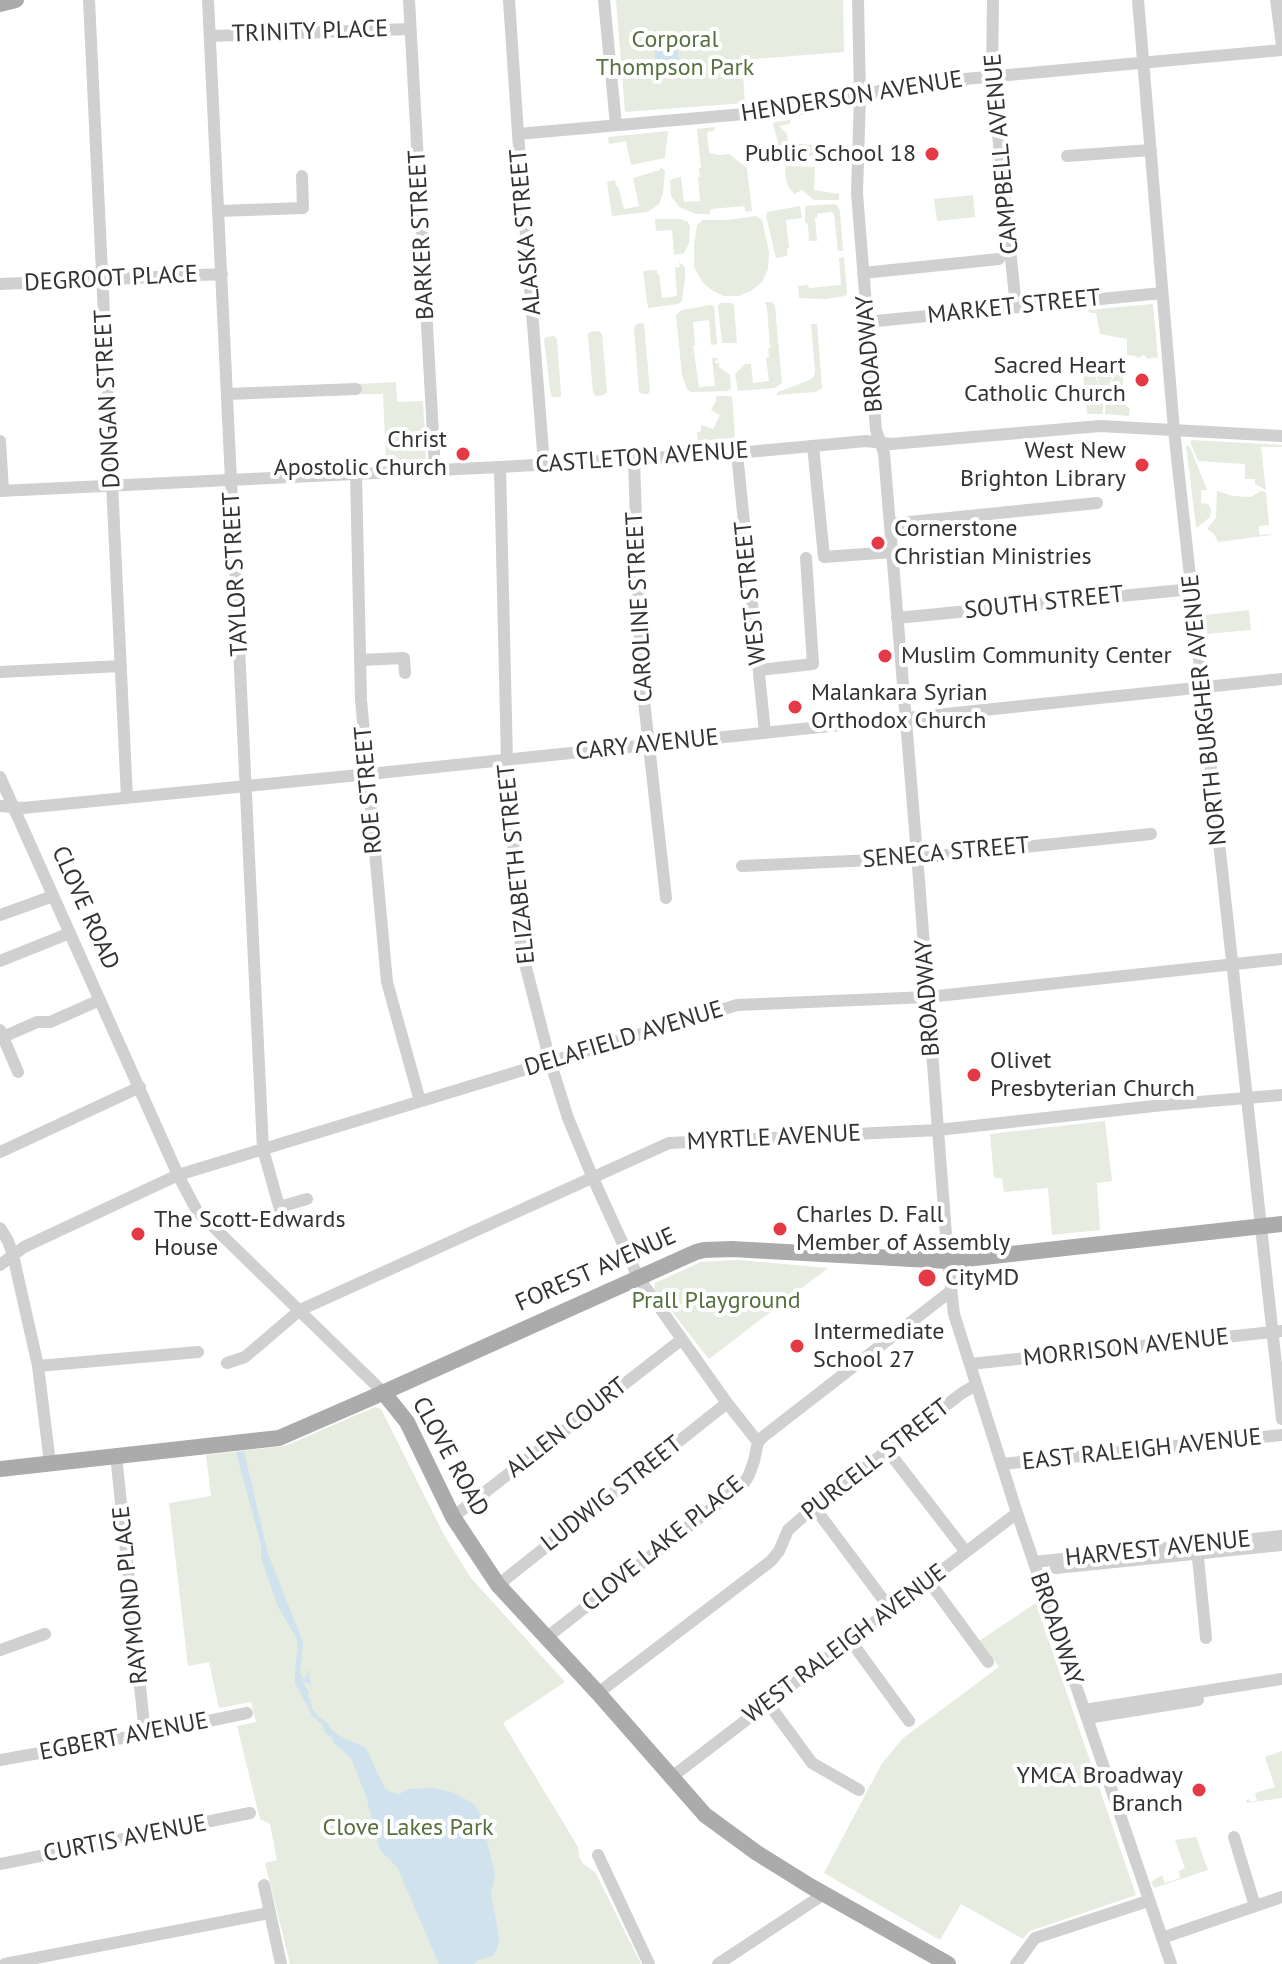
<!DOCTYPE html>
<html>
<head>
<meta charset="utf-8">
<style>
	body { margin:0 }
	canvas { display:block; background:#fff }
</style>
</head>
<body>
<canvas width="1282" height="1964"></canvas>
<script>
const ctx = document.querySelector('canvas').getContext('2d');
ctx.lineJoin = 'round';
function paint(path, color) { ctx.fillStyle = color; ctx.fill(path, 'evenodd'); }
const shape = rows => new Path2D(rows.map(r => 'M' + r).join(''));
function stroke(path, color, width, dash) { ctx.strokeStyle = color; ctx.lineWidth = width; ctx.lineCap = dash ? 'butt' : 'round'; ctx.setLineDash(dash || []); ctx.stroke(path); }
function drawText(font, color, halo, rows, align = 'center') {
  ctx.font = font + ' "PT Sans",sans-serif'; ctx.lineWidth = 8; ctx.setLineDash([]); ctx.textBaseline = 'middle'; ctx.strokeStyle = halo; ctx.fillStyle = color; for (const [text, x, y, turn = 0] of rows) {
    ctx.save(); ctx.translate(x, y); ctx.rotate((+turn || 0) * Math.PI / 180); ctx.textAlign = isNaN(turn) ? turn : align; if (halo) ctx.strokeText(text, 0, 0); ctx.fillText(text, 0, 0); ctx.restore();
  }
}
paint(shape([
	[616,0,843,0,844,52,742,60,745,103,625,112],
	[791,120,789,124,779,126,787,134,788,143,815,145,813,156,785,156,781,154,773,124,775,122],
	[715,127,714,131,707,132,709,153,719,155,729,154,747,168,752,211,746,212,744,206,711,209,710,214,696,214,679,207,671,196,670,181,674,178,681,177,684,202,700,201,698,177,700,177,699,168,701,168,697,129],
	[668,131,665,158,631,165,626,141,609,144,608,137],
	[786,166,815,167,814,190,839,194,839,200,814,200,802,190,794,194,787,184,785,172],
	[660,167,665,171,663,194,659,204,648,212,612,216,607,182,615,180,616,186,618,186,624,209,639,206,633,178,660,170],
	[973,195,975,217,937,221,934,199],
	[834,204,837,205,840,211,843,251,838,251,834,214,831,212,817,214,817,218,815,218,817,241,809,241,808,224,805,222,805,206],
	[800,206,802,218,786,220,789,248,787,249,787,256,776,258,766,216,767,212],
	[756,216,762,220,769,252,768,269,762,282,751,291,739,296,724,296,713,291,703,283,694,267,694,245,697,225,703,220,728,220],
	[655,219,680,219,688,222,690,227,689,243,684,253,674,255,672,230,656,231],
	[844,257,847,293,845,296,826,299,799,298,798,286,808,285,809,288,841,285,839,258],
	[679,262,685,267,685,278,682,301,678,304,648,308,643,271,657,270,657,274,659,274,662,298,677,296,675,268,680,267],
	[764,302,772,302,775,306,782,383,775,388,738,391,735,374,745,364,751,364,753,383,769,381,766,358,769,357,768,349,770,348,767,307],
	[720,303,732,303,734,305,737,343,722,343,718,306],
	[1153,304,1158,359,1156,357,1148,359,1144,355,1137,358,1136,356,1127,355,1127,339,1100,334,1096,313,1090,313,1089,311,1088,310],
	[711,305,714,306,717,344,711,345,709,320,693,322,695,345,693,346,699,387,715,386,712,358,718,358,718,360,715,361,715,363,719,363,719,367,730,375,731,389,728,391,691,392,687,389,682,375,676,315,682,310],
	[641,323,644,324,650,391,648,394,642,394,639,392,634,328,636,324],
	[811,324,817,324,822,388,816,392,776,395,778,392,810,380,814,376,815,371],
	[599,331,602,334,607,392,604,395,596,396,593,393,588,335,590,332],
	[554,336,557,339,561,395,560,397,553,397,551,396,544,340,546,337],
	[1081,352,1083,352,1084,361,1096,360,1092,367,1101,391,1096,373,1114,373,1105,396,1104,397,1101,393,1103,399,1103,414,1087,414],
	[1115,373,1123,374,1123,403,1130,409,1129,416,1105,414,1105,399],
	[396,382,397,402,423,401,426,459,386,461,383,394,359,394,359,384],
	[716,396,728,396,732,397,735,436,733,438,698,441,697,432,701,431,701,425,713,429,720,415,711,410,716,401],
	[1191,440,1282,445,1282,447,1261,447,1266,490,1255,484,1255,479,1245,479,1245,464,1198,461,1191,444],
	[1186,445,1190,447,1207,490,1201,490,1201,503,1208,504,1211,508,1210,517,1198,527,1196,527],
	[1217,491,1233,496,1251,497,1261,491,1266,492,1269,525,1259,526,1259,532,1260,535,1271,534,1271,535,1218,542,1214,534,1207,529,1216,518],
	[1249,610,1251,630,1207,634,1205,615],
	[1105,1121,1112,1181,1097,1183,1100,1230,1052,1235,1048,1188,1004,1192,1002,1178,994,1178,990,1134],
	[738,1260,828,1268,709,1359,654,1289,655,1283,701,1262],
	[375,1407,381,1409,444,1535,471,1578,565,1682,503,1723,578,1847,579,1856,583,1864,595,1872,641,1964,290,1964,265,1863,277,1860,270,1824,260,1819,237,1726,256,1722,251,1702,219,1708,209,1662,188,1666,169,1503,211,1496,206,1455,285,1446],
	[1036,1603,1136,1895,1030,1931,1023,1939,961,1904,940,1940,824,1873,881,1765,902,1739,999,1667,979,1641],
	[1282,1751,1282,1798,1247,1803,1246,1800,1249,1799,1250,1802,1257,1801,1255,1793,1275,1787,1265,1757],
	[1196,1837,1208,1870,1154,1888,1151,1882,1162,1875,1165,1883,1180,1878,1179,1871,1185,1868,1175,1840]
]), '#e6ecdf');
paint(shape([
	[677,42,680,72,656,74,654,44],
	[244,1451,268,1554,303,1642,300,1672,303,1678,305,1678,310,1668,309,1678,311,1684,302,1681,309,1692,308,1696,311,1700,312,1709,319,1717,328,1723,330,1728,338,1735,366,1748,385,1789,390,1792,399,1794,409,1789,432,1788,452,1792,474,1804,481,1816,495,1874,491,1894,499,1937,497,1949,494,1955,478,1960,474,1964,439,1964,397,1867,380,1850,366,1796,351,1758,334,1743,332,1738,325,1733,322,1724,313,1717,295,1683,295,1669,298,1648,297,1639,278,1607,261,1558,261,1545,236,1452]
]), '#cfe2ee');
stroke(shape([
	[89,0,127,798],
	[208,0,263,1149,282,1217],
	[409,0,435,470],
	[509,0,518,134,544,464],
	[604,0,616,125],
	[858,0,860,95,857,193,876,430,884,453,918,867,948,1261,954,1314,1017,1513,1171,1964],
	[993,0,992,77,1016,307],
	[1138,0,1174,430,1282,1419],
	[1276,0,1282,45],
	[210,36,410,29],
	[518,134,800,109,910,84,1282,50],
	[1067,156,1151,150],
	[219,211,303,208,302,176],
	[863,273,999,259],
	[0,284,222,274],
	[866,322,1162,293],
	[228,394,356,389],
	[0,441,3,490],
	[813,446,824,557,892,552],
	[737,453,765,733],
	[634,459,641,674,666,898],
	[500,467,507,760,521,948,550,1061,568,1118,592,1176,638,1277,727,1403,758,1442],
	[356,474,361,700,387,982,420,1101],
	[0,491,500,467,737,453,866,441,891,444,1100,426,1282,436],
	[890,524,1097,503],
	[897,618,1192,589],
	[360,660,404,658,405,673],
	[759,670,813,664,806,558],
	[0,672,121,666],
	[0,777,178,1175,197,1211,383,1392],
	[0,806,23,808,369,774,1282,679],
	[742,866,917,858,1151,834],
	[0,915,53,896],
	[0,961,70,933],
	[0,1030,18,1072],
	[3,1037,37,1022,50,1022,100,1000],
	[0,1152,140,1087],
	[279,1207,307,1199],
	[0,1228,8,1241,13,1255,38,1366,50,1463],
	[0,1265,24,1247,178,1175,737,1005,928,997,1282,959],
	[227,1363,245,1357,300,1310,669,1143,938,1130,1163,1105,1282,1095],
	[970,1364,1282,1331],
	[38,1366,198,1352],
	[888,1451,966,1552],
	[116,1455,145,1734],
	[1002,1464,1282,1435],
	[814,1507,891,1610],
	[453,1517,681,1340],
	[1197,1548,1206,1638],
	[1034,1562,1282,1536],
	[1056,1568,1282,1545],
	[928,1580,988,1662],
	[498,1585,727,1403],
	[546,1638,744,1483,749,1475,754,1461,758,1442,764,1436,951,1291],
	[850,1640,909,1721],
	[0,1650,45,1634],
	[598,1693,771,1561,779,1551,788,1530,814,1507,962,1393,976,1385],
	[768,1703,812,1763,859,1790],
	[1084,1710,1282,1679],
	[1087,1718,1198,1700],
	[0,1760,145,1734,247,1713],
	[673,1776,1017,1513],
	[1234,1837,1255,1906],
	[598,1855,649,1964],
	[0,1864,250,1813],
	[264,1885,281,1964],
	[1162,1938,1282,1897],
	[5,1964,269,1913],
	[718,1964,824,1894],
	[1016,1964,1035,1938,1148,1901]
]), '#d0d0d0', 12);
stroke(shape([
	[0,4,16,0],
	[383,1392,407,1422,453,1517,498,1585,598,1693,705,1815,757,1853,810,1886,948,1964],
	[0,1469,279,1438,371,1398,696,1252,704,1250,732,1249,948,1261,1282,1224]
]), '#ababab', 16);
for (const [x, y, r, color] of [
	[932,154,8,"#e63946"],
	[1142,380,8,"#e63946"],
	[463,454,8,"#e63946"],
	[1142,465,8,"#e63946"],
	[878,543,8,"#e63946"],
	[885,656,8,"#e63946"],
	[795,707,8,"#e63946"],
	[974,1075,8,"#e63946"],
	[780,1229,8,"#e63946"],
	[138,1234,8,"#e63946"],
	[927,1278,10,"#e63946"],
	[797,1346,8,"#e63946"],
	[1199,1790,8,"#e63946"]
]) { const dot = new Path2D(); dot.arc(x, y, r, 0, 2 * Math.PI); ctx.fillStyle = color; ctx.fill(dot); stroke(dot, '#fff', 3); }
drawText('24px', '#333', '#fff', [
	["TRINITY PLACE",310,32,-2],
	["HENDERSON AVENUE",852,97,-9],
	["CAMPBELL AVENUE",1002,154,-95],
	["ALASKA STREET",526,232,-95],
	["BARKER STREET",422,235,-93],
	["DEGROOT PLACE",111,279,-3],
	["MARKET STREET",1014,307,-6],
	["BROADWAY",870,354,-95],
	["DONGAN STREET",108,399,-93],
	["CASTLETON AVENUE",642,458,-4],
	["TAYLOR STREET",236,574,-93],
	["WEST STREET",751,593,-96],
	["SOUTH STREET",1044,603,-6],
	["CAROLINE STREET",640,607,-93],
	["NORTH BURGHER AVENUE",1205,710,-96],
	["CARY AVENUE",647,745,-6],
	["ROE STREET",369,790,-95],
	["SENECA STREET",946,853,-5],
	["ELIZABETH STREET",517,864,-96],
	["CLOVE ROAD",85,908,66],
	["BROADWAY",928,998,-94],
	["DELAFIELD AVENUE",624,1039,-17],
	["MYRTLE AVENUE",774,1138,-3],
	["FOREST AVENUE",596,1270,-24],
	["MORRISON AVENUE",1126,1348,-6],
	["ALLEN COURT",567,1428,-38],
	["EAST RALEIGH AVENUE",1142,1450,-6],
	["CLOVE ROAD",450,1457,61],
	["PURCELL STREET",876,1460,-38],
	["LUDWIG STREET",612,1494,-38],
	["CLOVE LAKE PLACE",663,1544,-39],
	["HARVEST AVENUE",1158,1549,-6],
	["RAYMOND PLACE",131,1595,-96],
	["BROADWAY",1056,1629,71],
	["WEST RALEIGH AVENUE",845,1644,-37],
	["EGBERT AVENUE",124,1737,-11],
	["CURTIS AVENUE",125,1839,-11]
]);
drawText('24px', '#56703f', '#fff', [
	["Corporal",675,40],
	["Thompson Park",675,68],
	["Prall Playground",716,1301],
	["Clove Lakes Park",408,1828]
]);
drawText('24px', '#333', '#fff', [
	["Public School 18",916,154,"right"],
	["Sacred Heart",1126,366,"right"],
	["Catholic Church",1126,394,"right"],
	["Christ",447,440,"right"],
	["Apostolic Church",447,468,"right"],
	["West New",1126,451,"right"],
	["Brighton Library",1126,479,"right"],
	["Cornerstone",894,529],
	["Christian Ministries",894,557],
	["Muslim Community Center",901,656],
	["Malankara Syrian",811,693],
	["Orthodox Church",811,721],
	["Olivet",990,1061],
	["Presbyterian Church",990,1089],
	["Charles D. Fall",796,1215],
	["Member of Assembly",796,1243],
	["The Scott-Edwards",154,1220],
	["House",154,1248],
	["CityMD",945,1278],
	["Intermediate",813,1332],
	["School 27",813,1360],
	["YMCA Broadway",1183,1776,"right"],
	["Branch",1183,1804,"right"]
], 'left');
</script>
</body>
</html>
